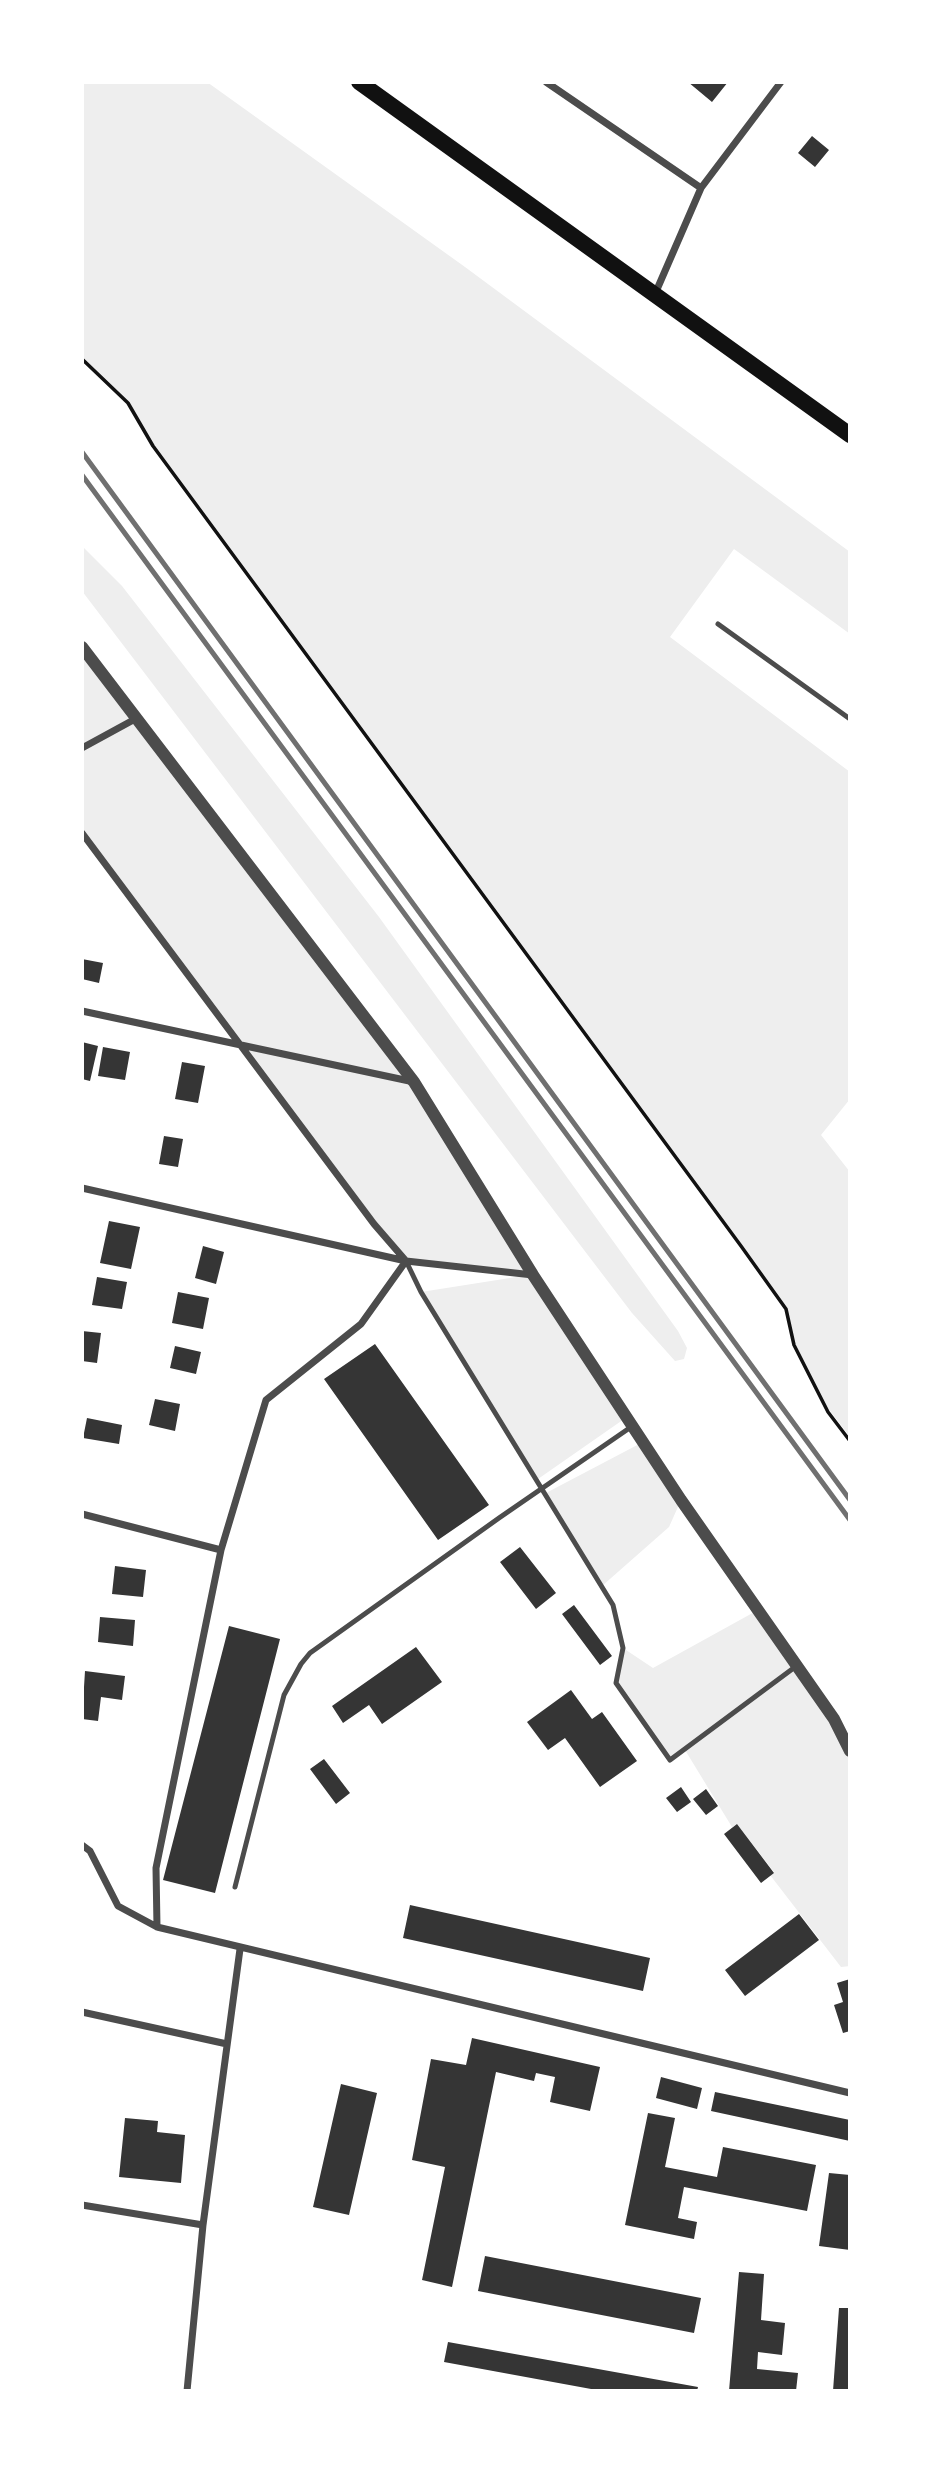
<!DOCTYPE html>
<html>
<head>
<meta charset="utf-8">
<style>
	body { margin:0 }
	#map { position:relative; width:932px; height:2473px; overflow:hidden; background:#fff; font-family:"Roboto Condensed",sans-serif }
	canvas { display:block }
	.frame { position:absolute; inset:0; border:84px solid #fff; pointer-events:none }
</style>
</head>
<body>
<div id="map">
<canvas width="932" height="2473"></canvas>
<div class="frame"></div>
</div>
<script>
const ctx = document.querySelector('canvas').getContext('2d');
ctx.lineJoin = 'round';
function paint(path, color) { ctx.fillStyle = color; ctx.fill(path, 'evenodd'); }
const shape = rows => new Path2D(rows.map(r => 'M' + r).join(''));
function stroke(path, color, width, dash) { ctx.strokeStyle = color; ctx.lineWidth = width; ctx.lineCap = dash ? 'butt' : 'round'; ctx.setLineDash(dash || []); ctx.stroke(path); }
paint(shape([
	[82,82,207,82,465,267,850,552,850,634,734,549,670,637,850,772,850,1099,821,1135,850,1172,850,1437,821,1399,794,1345,786,1309,153,446,128,403,82,359],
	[82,546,122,586,379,917,678,1331,687,1348,684,1359,675,1361,632,1313,82,591],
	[82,647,414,1082,627,1417,538,1479,421,1292,529,1275,406,1261,82,833],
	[643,1442,681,1500,669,1527,602,1586,546,1493],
	[758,1610,850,1751,850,1966,841,1967,770,1875,774,1872,737,1824,732,1827,685,1750,670,1760,616,1683,623,1648,653,1668]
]), '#eee');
paint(shape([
	[688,82,728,82,712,102],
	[812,136,829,150,815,167,798,153],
	[82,959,103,963,99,983,82,979],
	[82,1042,98,1046,90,1081,82,1079],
	[103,1047,130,1052,125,1080,98,1076],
	[182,1062,205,1066,198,1103,175,1099],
	[164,1136,183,1139,178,1167,159,1164],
	[109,1221,140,1227,131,1269,100,1263],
	[203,1246,224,1252,216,1284,195,1278],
	[97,1277,127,1282,122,1309,92,1305],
	[178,1292,209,1298,203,1329,172,1323],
	[82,1331,101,1333,97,1363,82,1361],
	[375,1344,489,1505,438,1540,324,1379],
	[175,1346,201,1352,196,1374,170,1368],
	[155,1399,180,1404,175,1431,149,1425],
	[87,1418,122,1425,119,1444,83,1438],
	[520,1547,556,1593,536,1609,500,1562],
	[115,1566,146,1570,143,1597,112,1594],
	[574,1605,612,1656,600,1665,562,1614],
	[100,1617,135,1620,133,1646,98,1642],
	[229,1626,280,1639,215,1893,163,1880],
	[416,1647,442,1682,382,1724,369,1705,343,1723,332,1706],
	[85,1671,125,1676,122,1700,101,1697,98,1721,82,1719],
	[571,1690,592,1719,602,1712,637,1761,600,1787,565,1738,548,1750,527,1722],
	[324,1759,350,1793,336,1804,310,1769],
	[681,1787,691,1802,677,1812,666,1798],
	[706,1789,718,1806,706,1815,693,1799],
	[737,1824,774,1873,761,1883,724,1834],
	[410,1905,650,1958,643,1991,403,1938],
	[799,1914,819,1940,745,1996,725,1970],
	[850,1979,850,2031,843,2033,834,2005,843,2002,837,1983],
	[472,2038,600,2067,590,2111,550,2102,555,2077,536,2073,534,2081,496,2072,452,2287,422,2280,445,2167,412,2160,431,2059,466,2065],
	[661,2077,702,2088,697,2109,656,2098],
	[341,2084,377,2093,349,2215,313,2207],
	[715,2092,850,2120,850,2141,711,2111],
	[648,2113,675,2118,665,2167,717,2177,723,2147,816,2165,807,2211,684,2187,678,2218,697,2222,694,2239,625,2225],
	[125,2118,158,2121,157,2132,185,2135,181,2183,119,2177],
	[829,2173,850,2175,850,2250,819,2246],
	[485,2256,701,2298,694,2333,478,2291],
	[739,2272,764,2274,761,2320,785,2323,782,2355,758,2352,757,2369,798,2373,796,2391,729,2391],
	[839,2308,850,2308,850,2391,833,2391],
	[448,2342,698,2387,697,2391,602,2391,444,2362]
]), '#353535');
stroke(shape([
	[82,359,128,403,153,446,741,1246,786,1309,794,1345,828,1412,850,1441]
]), '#111', 3.5);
stroke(shape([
	[718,624,850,719],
	[406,1261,421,1292,613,1605,623,1648,616,1683,670,1760,795,1667],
	[235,1887,284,1695,301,1664,310,1653,499,1518,631,1427]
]), '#4c4c4c', 5);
stroke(shape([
	[546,82,701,188],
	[655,294,701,188,781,82],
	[82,748,137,718],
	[82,833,374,1224,406,1261,361,1324,266,1400,221,1550,156,1868,157,1927],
	[82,1011,414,1082],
	[82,1188,406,1261,533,1275],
	[82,1514,221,1550],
	[82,1845,90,1851,118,1906,157,1927,850,2093],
	[82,2012,227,2044],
	[82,2205,203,2225],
	[187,2391,203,2225,240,1949]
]), '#4c4c4c', 7);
stroke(shape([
	[82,647,414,1082,533,1275,681,1500,834,1719,850,1751]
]), '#4c4c4c', 12);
stroke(shape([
	[359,82,850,435]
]), '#111', 16);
stroke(shape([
	[82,452,850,1500],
	[82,475,850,1520]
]), '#707070', 5);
</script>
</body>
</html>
